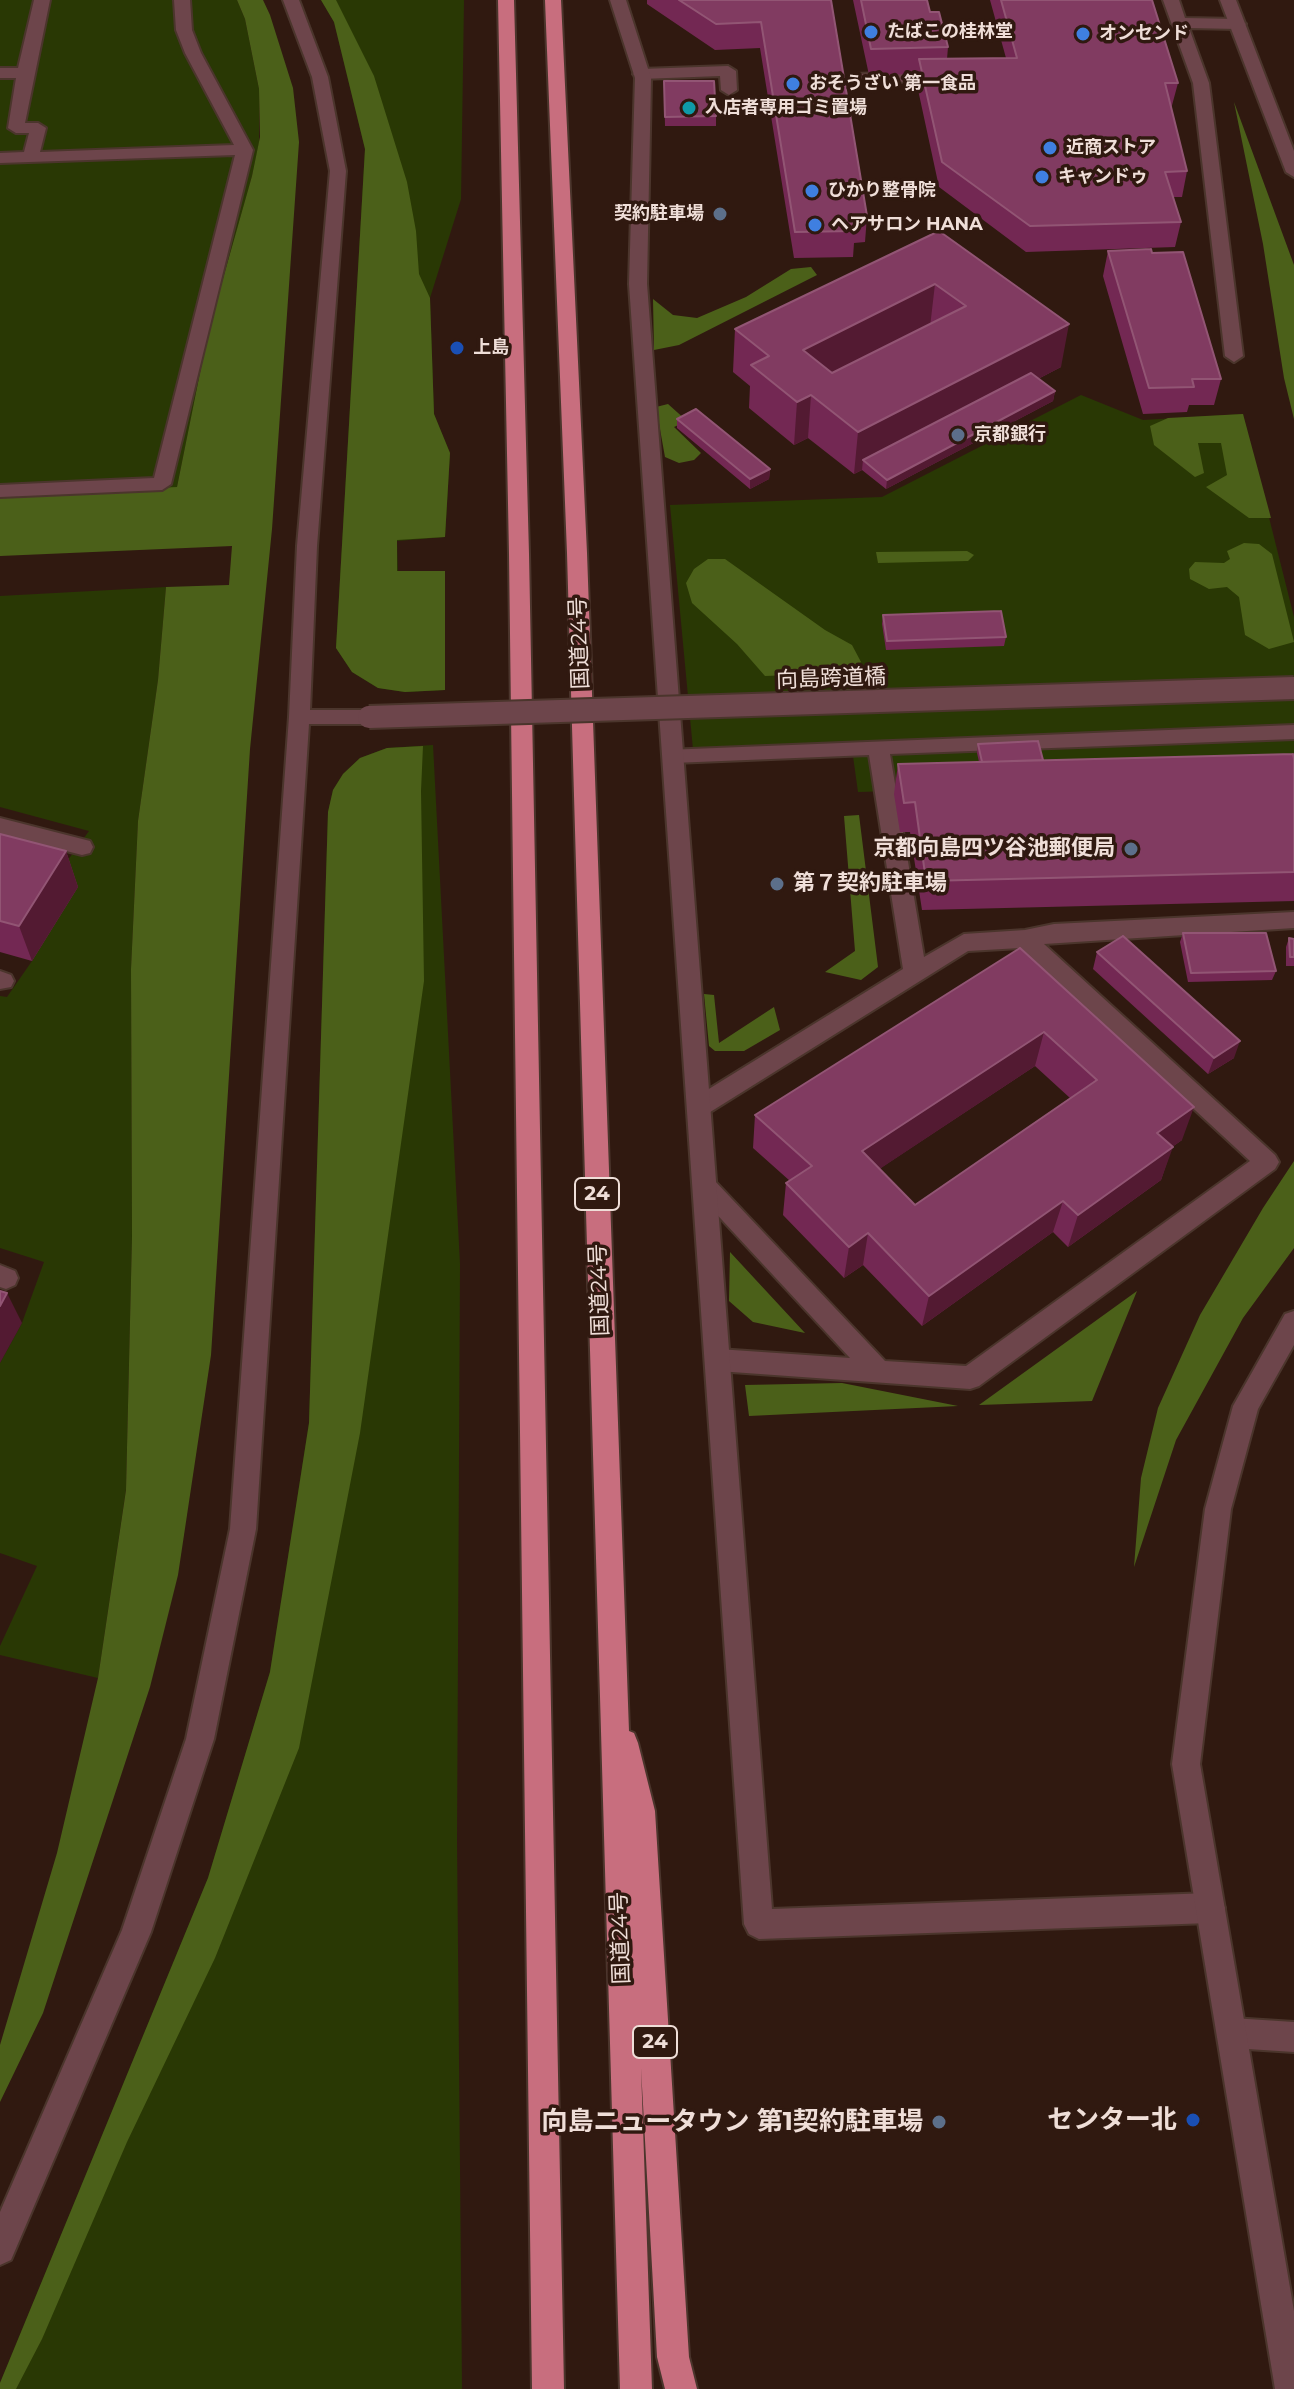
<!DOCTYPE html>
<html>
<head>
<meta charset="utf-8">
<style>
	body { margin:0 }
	canvas { display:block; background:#301910 }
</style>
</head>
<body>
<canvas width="1294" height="2389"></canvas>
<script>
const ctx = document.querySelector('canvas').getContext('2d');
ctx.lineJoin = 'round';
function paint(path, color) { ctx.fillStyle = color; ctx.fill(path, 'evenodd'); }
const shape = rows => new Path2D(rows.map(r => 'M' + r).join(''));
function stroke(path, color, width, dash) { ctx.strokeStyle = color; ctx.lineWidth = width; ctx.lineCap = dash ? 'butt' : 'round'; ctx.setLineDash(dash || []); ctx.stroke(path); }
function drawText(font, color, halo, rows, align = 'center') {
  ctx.font = font + ' Montserrat,"Noto Sans JP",sans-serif'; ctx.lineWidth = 7; ctx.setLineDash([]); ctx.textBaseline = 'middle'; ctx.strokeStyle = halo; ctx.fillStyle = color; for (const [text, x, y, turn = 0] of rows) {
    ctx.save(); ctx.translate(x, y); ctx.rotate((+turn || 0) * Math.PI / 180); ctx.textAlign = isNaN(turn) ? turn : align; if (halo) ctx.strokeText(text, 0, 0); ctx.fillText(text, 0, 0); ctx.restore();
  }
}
paint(shape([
	[0,0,237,0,245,19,259,89,259,143,252,176,209,328,177,487,0,556],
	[321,0,464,0,461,199,430,298,434,414,450,453,445,537,397,541,398,571,445,571,445,690,405,692,378,688,352,672,336,648,365,149,334,22],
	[1081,395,1143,420,1243,414,1294,617,1294,779,858,792,853,756,694,760,670,505,882,497],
	[166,587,158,680,138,821,131,969,132,1237,126,1489,98,1678,0,1655,0,1646,37,1566,0,1553,0,1363,22,1323,44,1262,0,1248,0,996,7,997,32,961,65,864,89,831,0,807,0,596],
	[433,745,460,1264,457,1839,462,2389,0,2389,0,2383,208,1878,270,1672,309,1423,328,812,333,790,343,774,360,758,387,748]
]), '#293804');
paint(shape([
	[237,0,263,0,270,15,293,88,299,142,272,529,250,749,211,1355,178,1575,150,1687,43,2013,0,2102,0,2045,57,1853,98,1678,126,1490,132,1237,131,969,138,821,158,680,166,587,229,585,232,546,0,556,0,495,177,487,209,328,252,176,260,137,259,89,245,19],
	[321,0,336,0,374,76,407,182,416,231,419,274,430,298,434,414,450,453,445,537,397,540,397,571,445,571,445,690,405,692,378,688,352,672,336,648,365,149,334,22],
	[1234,102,1294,265,1294,419,1284,378,1263,244],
	[811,267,817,275,679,345,654,350,653,299,673,315,697,318,746,297,791,269],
	[668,404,687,421,674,427,701,453,694,460,679,463,665,457,656,407],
	[1243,414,1271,518,1249,518,1206,487,1227,475,1221,443,1198,443,1204,473,1195,477,1154,445,1150,426,1168,418],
	[1244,543,1259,544,1272,554,1294,642,1269,649,1245,635,1239,597,1227,587,1209,589,1190,579,1189,569,1195,562,1224,563,1230,559,1227,551],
	[967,551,974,555,968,561,878,563,876,552],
	[708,559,725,559,825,630,852,645,861,662,842,673,765,676,737,644,692,603,686,583,694,569],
	[423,746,421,791,424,981,360,1433,299,1748,215,1958,127,2142,42,2339,16,2389,0,2389,0,2383,208,1878,270,1672,309,1423,328,812,333,790,343,774,360,758,387,748],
	[859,815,878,967,861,980,825,972,855,951,844,816],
	[704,994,714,995,719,1043,774,1007,780,1030,744,1051,715,1051,709,1046],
	[1294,1161,1294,1248,1243,1318,1176,1440,1134,1567,1141,1478,1158,1408,1200,1315,1263,1208],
	[730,1252,805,1333,753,1322,729,1301],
	[1137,1291,1092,1401,979,1405],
	[842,1383,958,1406,749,1416,745,1385]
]), '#4b6019');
const service = shape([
	[34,0,50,0,25,123,38,123,46,128,40,152,234,145,185,53,176,30,174,0,190,0,192,30,201,53,253,150,171,484,162,490,0,497,0,485,154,478,235,155,0,163,0,153,24,152,29,133,16,133,8,128,16,78,0,78,0,68,18,68,34,0],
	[728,66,736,71,737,90,729,95,721,90,720,76,641,79,633,74,641,69,728,66],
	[949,71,957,76,955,79,855,84,847,79,855,74,949,71],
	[1294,725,1294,739,890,754,924,957,964,934,1025,930,1054,924,1294,912,1294,928,1044,944,1275,1155,1279,1162,1275,1169,979,1386,970,1389,718,1371,709,1368,705,1360,709,1352,718,1349,850,1358,697,1193,693,1186,697,1179,705,1176,713,1179,885,1361,966,1366,1250,1161,1020,948,968,951,707,1114,699,1117,691,1114,687,1107,691,1100,903,969,869,755,673,763,666,760,663,755,666,750,1294,725],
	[0,818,90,841,93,847,90,853,82,855,0,834,0,818],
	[0,971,11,975,14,981,11,987,0,989,0,971],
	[0,1265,15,1271,18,1278,15,1285,6,1289,0,1287,0,1265],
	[1232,2018,1294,2022,1294,2052,1232,2048,1221,2044,1217,2033,1221,2022,1232,2018]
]);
const minor = shape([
	[610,0,626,0,651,78,647,284,772,1909,1210,1893,1220,1898,1225,1908,1220,1918,1210,1923,759,1939,749,1934,744,1924,629,284,635,78,610,0],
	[1163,0,1179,0,1185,18,1238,19,1246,24,1238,29,1189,28,1209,83,1243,356,1234,362,1225,356,1193,83,1163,0]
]);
const tertiary = shape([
	[283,0,299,0,328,77,346,171,317,546,310,710,369,710,376,712,379,717,376,722,369,724,309,724,256,1529,214,1739,151,1932,11,2260,0,2265,0,2212,122,1930,186,1739,230,1529,289,717,297,546,330,171,312,77,283,0],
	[1220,0,1236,0,1294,151,1294,177,1286,172,1220,0],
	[1294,1311,1294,1345,1258,1409,1231,1509,1200,1764,1294,2311,1294,2389,1275,2389,1172,1764,1205,1509,1233,1406,1285,1314,1294,1311]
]);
const trunk = shape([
	[498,0,514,0,529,554,564,2389,532,2389,509,554,498,0],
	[545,0,561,0,587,553,629,1731,634,1733,638,1743,655,1811,689,2357,697,2389,665,2389,657,2357,641,2068,652,2389,620,2389,567,553,545,0]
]);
stroke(service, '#4b352c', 4);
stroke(minor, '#4b352c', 4);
stroke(tertiary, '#4b352c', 4);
stroke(trunk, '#4b352c', 4);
paint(service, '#6d454b');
paint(minor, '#6d454b');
paint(tertiary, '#6d454b');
paint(trunk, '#c86e7e');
const tertiaryBridge = shape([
	[369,717,1294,688]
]);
stroke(tertiaryBridge, '#4b352c', 26, []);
stroke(tertiaryBridge, '#6d454b', 22);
paint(shape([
	[647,0,831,0,867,216,865,242,854,243,853,257,794,258,760,48,715,50,647,4],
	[853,0,927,0,930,12,948,47,947,59,1006,58,990,0,1152,0,1178,83,1171,109,1187,171,1182,197,1173,197,1181,222,1175,247,1026,252,939,187,917,85,918,74,869,75],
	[664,81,716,116,716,126,665,126],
	[939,231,1061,367,1038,379,1055,391,1053,401,886,489,862,470,854,474,808,438,794,445,749,408,750,386,733,372,735,329],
	[1108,251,1221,379,1214,405,1189,405,1187,412,1143,414,1103,276],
	[677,419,770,469,769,479,750,489,677,428],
	[883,615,1006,637,1004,646,886,650,882,624],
	[978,744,1043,760,1294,759,1294,901,922,910,910,832,900,832,894,794,898,764,979,762,977,753],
	[0,834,66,851,78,887,32,961,0,952],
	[1183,933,1276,971,1272,980,1188,982,1180,942],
	[1289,938,1294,939,1294,966,1286,966,1286,947],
	[1020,948,1182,1140,1172,1147,1161,1180,1068,1247,1053,1232,922,1326,863,1265,844,1278,783,1215,786,1183,790,1181,753,1148,755,1115],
	[1035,1066,1070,1098,915,1205,879,1169],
	[1097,952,1234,1058,1208,1074,1093,969]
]), '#732853');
paint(shape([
	[935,284,930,327,800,393,803,350],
	[1069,324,1061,367,870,466,863,460,862,470,854,474,858,432],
	[1055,391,1053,401,886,489,887,480],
	[811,395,808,438,794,445,797,402],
	[770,469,769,479,750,489,750,479],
	[66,851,78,887,32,961,19,926],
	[1044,1032,1035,1066,857,1184,862,1151],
	[1240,1041,1234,1058,1208,1074,1214,1058],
	[1194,1107,1182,1140,1146,1166,1157,1133],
	[1173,1147,1161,1180,1068,1247,1078,1215],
	[1063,1201,1053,1232,922,1326,929,1296],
	[868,1233,863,1265,844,1278,849,1247],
	[7,1293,22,1323,0,1363,0,1306]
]), '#531a32');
const building = shape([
	[679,0,831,0,867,216,852,217,855,231,795,232,761,22,716,24,679,0],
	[861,0,927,0,930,12,939,12,948,47,871,49,861,0],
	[1001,0,1152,0,1178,83,1165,83,1187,171,1165,172,1181,222,1030,226,942,162,919,59,1017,58,1001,0],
	[664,81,714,81,716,116,665,117,664,81],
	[939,231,1069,324,858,432,811,395,797,402,751,365,769,356,735,329,939,231],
	[935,284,966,306,832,373,803,350,935,284],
	[1151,249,1152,253,1183,252,1221,379,1192,379,1194,387,1149,388,1108,251,1151,249],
	[1031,373,1055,391,887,480,863,460,1031,373],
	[696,409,770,469,750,479,677,419,696,409],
	[1001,611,1006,637,887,641,883,615,1001,611],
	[1038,741,1043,760,982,762,978,744,1038,741],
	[1293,754,1294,759,1294,872,926,881,915,802,904,803,898,764,1293,754],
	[0,834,66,851,19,926,0,921,0,834],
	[1183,933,1266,933,1276,971,1191,973,1183,933],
	[1123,936,1240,1041,1214,1058,1097,952,1123,936],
	[1289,938,1294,939,1294,957,1290,957,1289,938],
	[1020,948,1194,1107,1157,1133,1173,1147,1078,1215,1063,1201,929,1296,868,1233,849,1247,786,1183,812,1166,755,1115,1020,948],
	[1044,1032,1097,1080,915,1205,862,1151,1044,1032],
	[0,1291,7,1293,0,1306,0,1291]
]);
paint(building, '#813b61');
stroke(building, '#925574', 2);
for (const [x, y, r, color] of [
	[871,32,8,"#3f7fe0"],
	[1083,34,8,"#3f7fe0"],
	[793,84,8,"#3f7fe0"],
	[689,108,8,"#0f9aa8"],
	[1050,148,8,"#3f7fe0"],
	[1042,177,8,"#3f7fe0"],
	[812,191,8,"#3f7fe0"],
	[720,214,8,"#5c6f8a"],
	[815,225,8,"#3f7fe0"],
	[457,348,8,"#1a4fb4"],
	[958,435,8,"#5c6f8a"],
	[1131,849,8,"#5c6f8a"],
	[777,884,8,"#5c6f8a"],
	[1193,2120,8,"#1a4fb4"],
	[939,2122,8,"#5c6f8a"]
]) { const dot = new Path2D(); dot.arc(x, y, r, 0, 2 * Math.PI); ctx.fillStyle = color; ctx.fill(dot); stroke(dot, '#301910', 3); }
drawText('bold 18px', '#efded8', '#301910', [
	["たばこの桂林堂",887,32],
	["オンセンド",1099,34],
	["おそうざい 第一食品",809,84],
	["入店者専用ゴミ置場",705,108],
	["近商ストア",1066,148],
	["キャンドゥ",1058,177],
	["ひかり整骨院",828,191],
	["契約駐車場",704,214,"right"],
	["ヘアサロン HANA",831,225],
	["上島",473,348],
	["京都銀行",974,435]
], 'left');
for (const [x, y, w] of [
	[597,1194,44],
	[655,2042,44]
]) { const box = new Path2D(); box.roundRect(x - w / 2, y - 16, w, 32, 6); ctx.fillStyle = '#301910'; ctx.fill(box); stroke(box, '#efded8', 2); }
drawText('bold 20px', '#efded8', null, [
	["24",597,1194],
	["24",655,2042]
]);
drawText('22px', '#efded8', '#301910', [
	["国道24号",580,643,-92],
	["向島跨道橋",831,679,-2],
	["国道24号",600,1290,-92],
	["国道24号",621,1938,-92]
]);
drawText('bold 22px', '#efded8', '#301910', [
	["京都向島四ツ谷池郵便局",1115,849],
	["第７契約駐車場",793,884,"left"]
], 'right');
drawText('bold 26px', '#efded8', '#301910', [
	["センター北",1177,2120],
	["向島ニュータウン 第1契約駐車場",923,2122]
], 'right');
</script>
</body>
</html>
